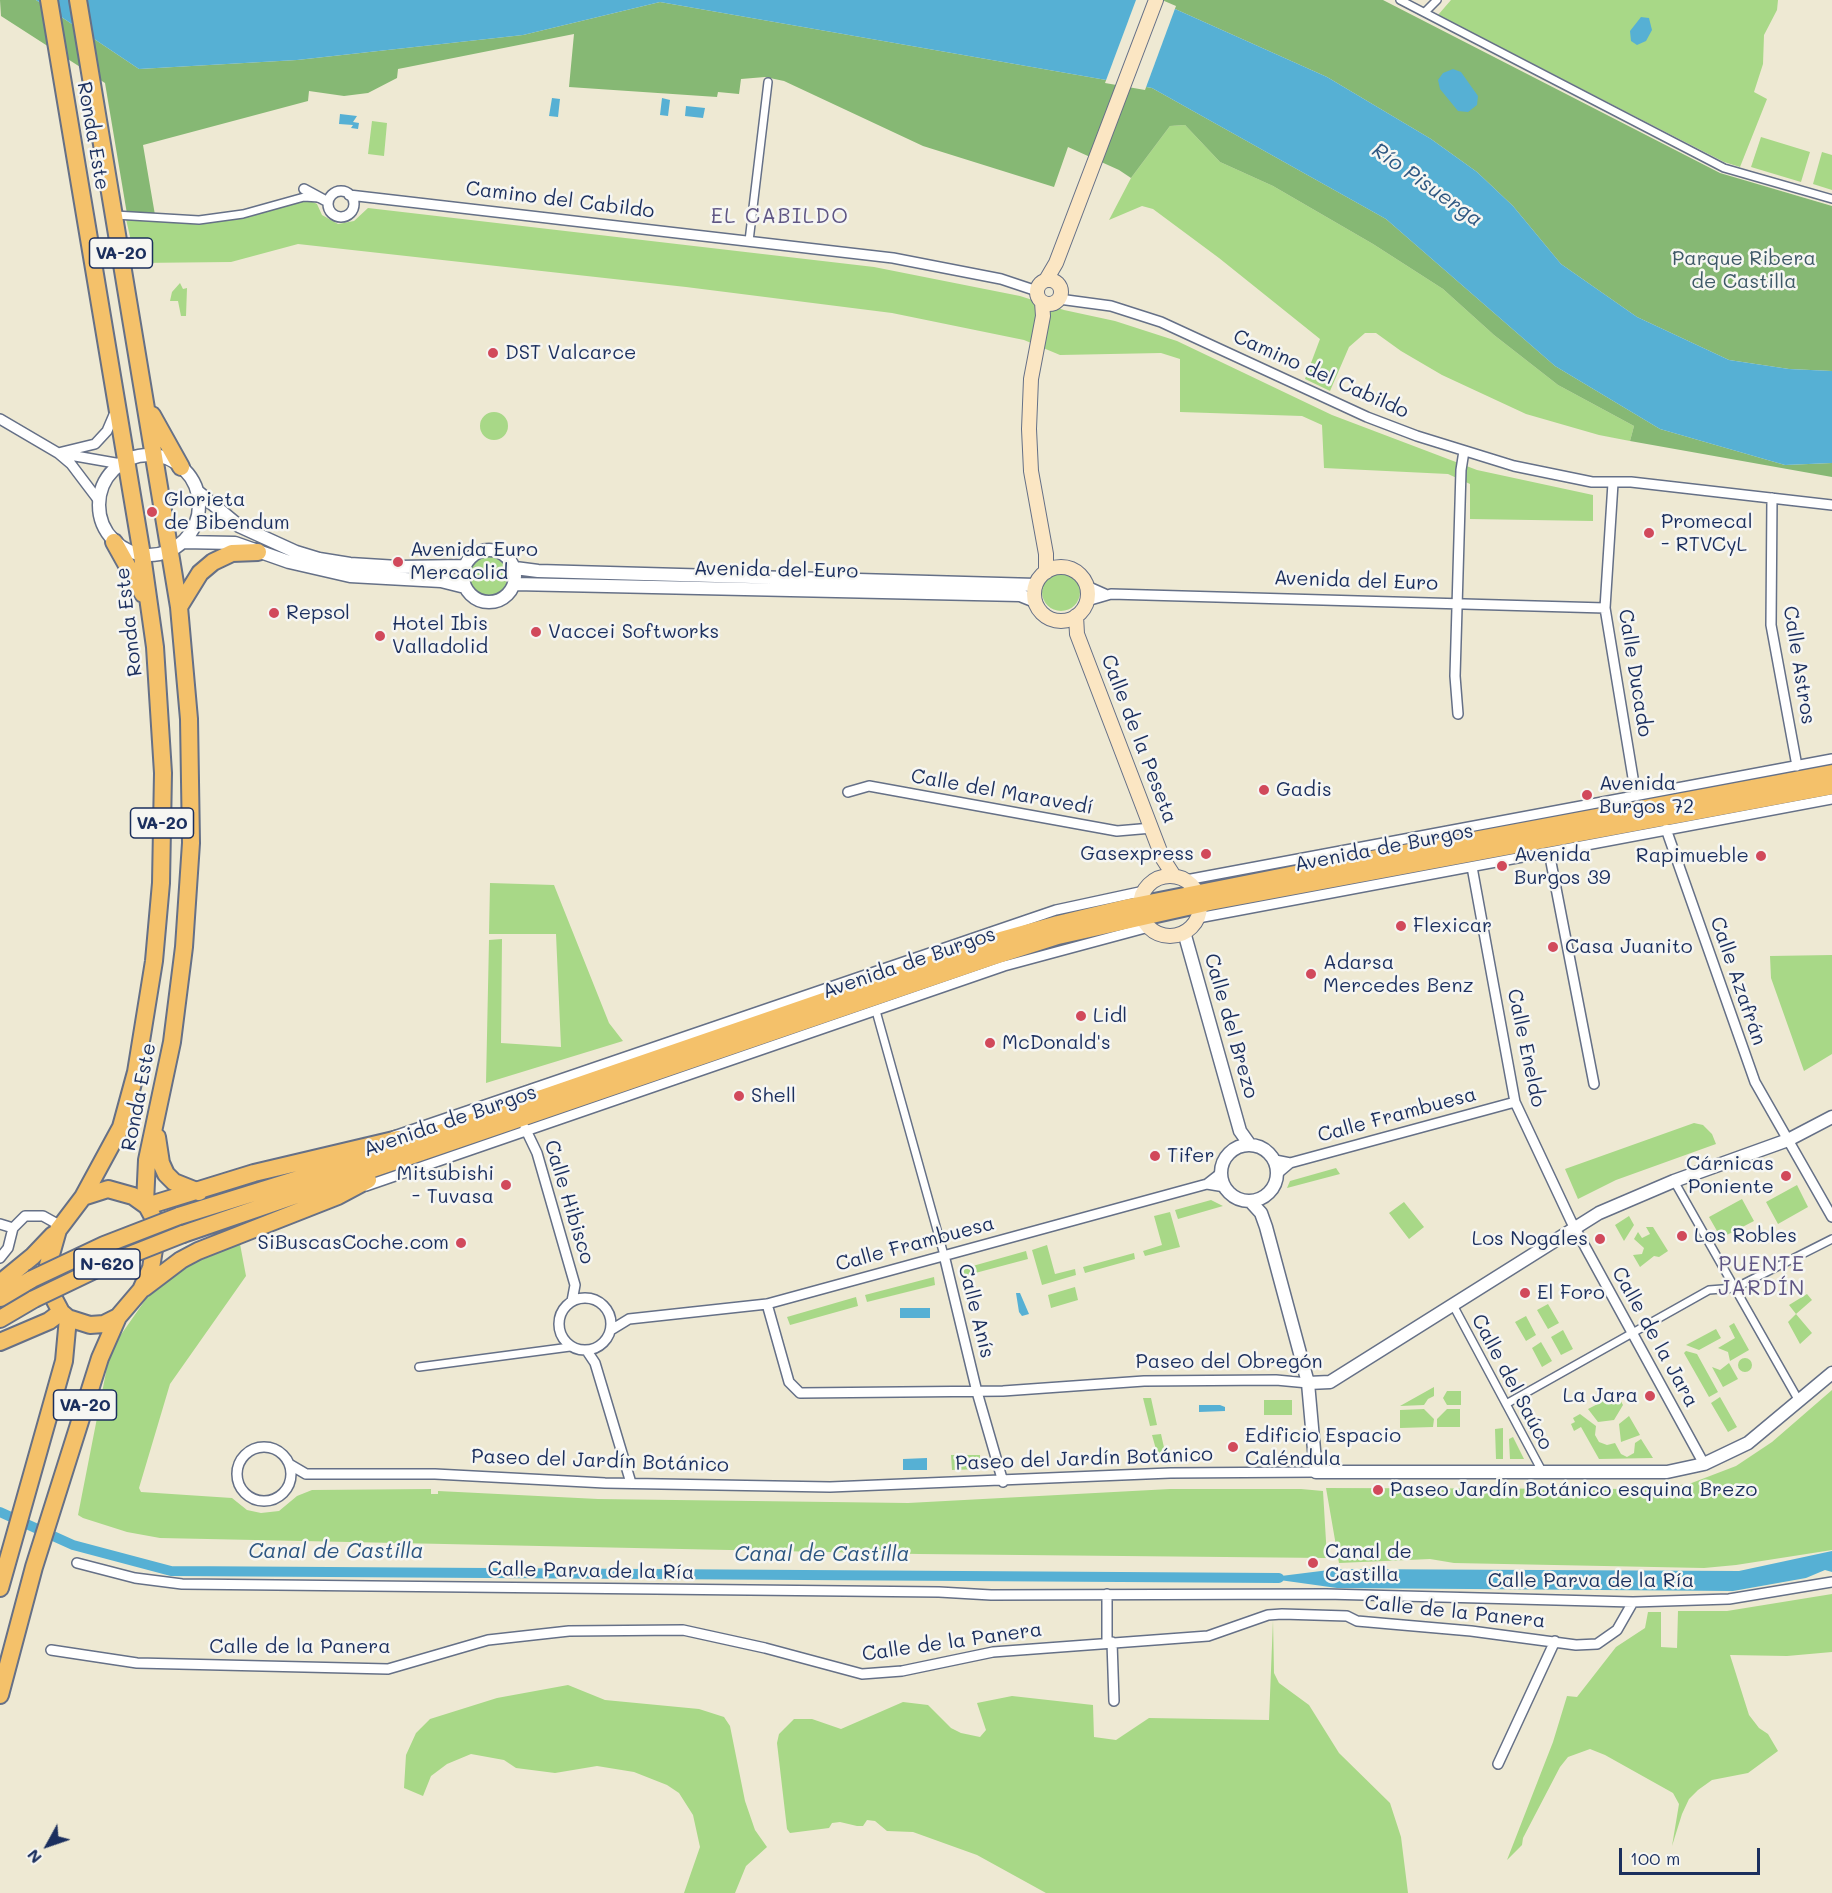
<!DOCTYPE html>
<html>
<head>
<meta charset="utf-8">
<style>
	body { margin:0 }
	#map { position:relative; width:1832px; height:1893px; overflow:hidden; background:#eee9d3; font-family:Mali,sans-serif }
	canvas { display:block }
	.north { position:absolute; left:18px; top:1815px; width:60px; height:60px; -webkit-text-stroke:4px #f6f6f2; paint-order:stroke; rotate:230deg; font-size:16px; font-weight:700; line-height:24px; text-align:center; color:#1b2f5e }
	.north::after { content:''; display:block; margin:auto; width:21px; height:27px; background:#1b2f5e; clip-path:polygon(50% 0,100% 100%,50% 72%,0 100%) }
	.scale { position:absolute; left:1619px; top:1848px; width:141px; height:27px; box-sizing:border-box; border:3px solid #1b2f5e; border-top:0; padding-left:8px; font-size:18px; line-height:21px; white-space:nowrap; color:#1b2f5e; -webkit-text-stroke:4px #f6f6f2; paint-order:stroke }
</style>
</head>
<body>
<div id="map">
<canvas width="1832" height="1893"></canvas>
<div class="north">N</div>
<div class="scale">100 m</div>
</div>
<script>
const ctx = document.querySelector('canvas').getContext('2d');
ctx.lineJoin = 'round';
function paint(path, color) { ctx.fillStyle = color; ctx.fill(path, 'evenodd'); }
const shape = rows => new Path2D(rows.map(r => 'M' + r).join(''));
function stroke(path, color, width, dash) { ctx.strokeStyle = color; ctx.lineWidth = width; ctx.lineCap = dash ? 'butt' : 'round'; ctx.setLineDash(dash || []); ctx.stroke(path); }
function drawText(font, color, halo, rows, align = 'center') {
  ctx.font = font + ' Mali,sans-serif'; ctx.lineWidth = 5; ctx.setLineDash([]); ctx.textBaseline = 'middle'; ctx.strokeStyle = halo; ctx.fillStyle = color; for (const [text, x, y, turn = 0] of rows) {
    ctx.save(); ctx.translate(x, y); ctx.rotate((+turn || 0) * Math.PI / 180); ctx.textAlign = isNaN(turn) ? turn : align; if (halo) ctx.strokeText(text, 0, 0); ctx.fillText(text, 0, 0); ctx.restore();
  }
}
paint(shape([
	[1451,0,1778,0,1777,10,1764,35,1763,64,1754,92,1767,99,1740,167,1724,162,1438,15],
	[372,121,387,123,384,156,368,154],
	[1185,125,1220,162,1273,186,1373,244,1443,289,1494,335,1558,385,1634,426,1630,441,1599,435,1526,414,1442,375,1401,351,1376,333,1365,333,1349,347,1330,391,1305,379,1320,339,1219,258,1153,209,1142,206,1109,220,1131,178,1170,126],
	[1761,137,1810,152,1801,182,1751,167],
	[1822,152,1832,155,1832,190,1813,184],
	[307,199,317,204,322,215,338,224,354,221,368,208,874,267,1020,296,1064,310,1115,321,1177,341,1332,415,1477,470,1593,495,1593,521,1470,519,1470,484,1448,474,1324,468,1322,425,1302,416,1180,412,1180,359,1161,353,1060,355,1024,340,892,313,686,287,298,244,231,262,136,263,126,219,204,222],
	[180,283,183,289,187,288,186,316,181,316,178,301,170,301,172,292],
	'480 426a14 14 0 1 1 28 0a14 14 0 1 1-28 0Z',
	'468 576a20 20 0 1 1 40 0a20 20 0 1 1-40 0Z',
	'1042 592a19 19 0 1 1 38 0a19 19 0 1 1-38 0Z',
	[1296,865,1216,884,1215,878],
	[490,883,554,885,609,1023,623,1041,486,1083,489,940,502,939,501,1043,561,1047,556,934,489,934],
	[1832,955,1832,1054,1804,1071,1771,978,1770,956],
	[1694,1123,1703,1125,1712,1134,1716,1144,1616,1180,1578,1199,1565,1169],
	[1336,1168,1340,1174,1287,1188,1290,1181],
	[1797,1185,1808,1207,1778,1224,1766,1202],
	[1742,1199,1754,1221,1721,1238,1709,1217],
	[1211,1200,1223,1206,1178,1219,1175,1210],
	[1404,1202,1424,1227,1409,1239,1389,1213],
	[1170,1212,1180,1247,1145,1256,1143,1251,1162,1245,1154,1216],
	[1629,1216,1634,1225,1624,1241,1615,1225],
	[1646,1227,1653,1227,1668,1251,1659,1257,1654,1256,1640,1267,1633,1255,1642,1254,1644,1248,1634,1239,1638,1232,1642,1238,1650,1234],
	[240,1244,246,1276,170,1384,139,1488,141,1492,232,1498,247,1510,261,1513,279,1511,297,1496,312,1490,431,1489,431,1494,438,1494,438,1491,598,1499,908,1503,1170,1489,1301,1489,1323,1491,1327,1558,919,1554,160,1538,127,1532,83,1518,78,1515,108,1362,120,1336,153,1289,182,1268],
	[1047,1245,1055,1274,1075,1269,1076,1275,1042,1285,1032,1250],
	[1026,1251,1028,1259,964,1276,962,1269],
	[1134,1253,1135,1259,1085,1273,1083,1267],
	[934,1277,935,1285,867,1302,865,1295],
	[1075,1287,1078,1300,1051,1308,1048,1295],
	[1807,1294,1812,1300,1796,1314,1812,1333,1800,1344,1788,1322,1796,1314,1789,1305],
	[856,1297,858,1306,790,1325,787,1317],
	[1548,1304,1559,1323,1548,1329,1537,1310],
	[1526,1316,1536,1335,1526,1341,1515,1322],
	[1734,1323,1749,1350,1730,1361,1728,1352,1718,1348,1735,1338,1729,1326],
	[1716,1329,1721,1338,1699,1350,1686,1345],
	[1563,1330,1573,1349,1561,1355,1551,1337],
	[1541,1342,1552,1361,1542,1367,1532,1348],
	[1686,1351,1697,1354,1718,1392,1709,1397,1684,1353],
	'1738 1365a7 7 0 1 1 14 0a7 7 0 1 1-14 0Z',
	[1729,1363,1738,1379,1723,1387,1712,1367,1720,1370],
	[1434,1387,1434,1396,1428,1399,1424,1405,1400,1406],
	[1832,1390,1832,1550,1736,1565,1704,1568,1454,1563,1430,1559,1339,1563,1326,1488,1647,1489,1689,1484,1736,1466,1772,1442],
	[1447,1391,1461,1391,1461,1405,1447,1405,1443,1398],
	[1617,1394,1623,1405,1614,1420,1598,1422,1588,1409],
	[1720,1397,1737,1427,1728,1432,1711,1403],
	[1143,1398,1151,1398,1157,1425,1150,1426],
	[1264,1400,1292,1400,1292,1415,1264,1415],
	[1424,1409,1434,1419,1433,1427,1400,1428,1400,1410],
	[1447,1409,1460,1409,1460,1427,1437,1427,1437,1419],
	[1580,1414,1596,1426,1595,1435,1599,1442,1607,1445,1615,1443,1621,1454,1627,1457,1634,1453,1635,1443,1641,1439,1653,1458,1599,1459,1581,1427,1574,1431,1571,1424,1575,1422,1573,1418],
	[1629,1416,1640,1435,1621,1442,1619,1424],
	[1503,1428,1503,1459,1496,1459,1495,1429],
	[1161,1434,1167,1461,1159,1460,1152,1435],
	[1513,1437,1524,1459,1510,1459,1509,1439],
	[951,1455,980,1455,980,1469,952,1470],
	[1832,1594,1832,1652,1787,1656,1730,1655,1749,1715,1759,1728,1768,1734,1778,1751,1748,1773,1712,1780,1698,1790,1689,1799,1682,1814,1672,1846,1679,1804,1673,1793,1605,1755,1590,1749,1568,1757,1560,1767,1523,1838,1522,1845,1507,1860,1553,1742,1567,1696,1577,1697,1616,1647,1645,1628,1648,1612,1661,1612,1661,1647,1677,1648,1678,1611,1727,1611],
	[1273,1620,1274,1673,1279,1683,1309,1705,1339,1753,1390,1803,1401,1837,1408,1893,1046,1893,977,1855,913,1832,887,1831,875,1821,867,1820,863,1826,857,1826,840,1822,832,1823,829,1828,790,1833,787,1829,777,1743,779,1734,794,1719,812,1719,841,1729,903,1702,928,1705,951,1728,961,1733,980,1737,986,1730,977,1703,1012,1696,1093,1705,1094,1737,1116,1740,1149,1718,1269,1720],
	[568,1685,605,1700,699,1709,724,1717,730,1726,745,1801,755,1830,767,1847,746,1866,735,1893,684,1893,700,1847,693,1815,679,1793,667,1785,634,1772,597,1766,555,1773,516,1768,504,1760,471,1754,447,1764,431,1776,423,1796,404,1788,406,1755,416,1733,430,1719,497,1698]
]), '#a8d887');
paint(shape([
	[0,0,36,0,139,69,297,60,523,35,660,2,1152,88,1386,219,1555,366,1660,429,1785,465,1832,463,1832,477,1630,441,1634,426,1558,385,1494,335,1443,289,1373,244,1273,186,1220,162,1185,125,1170,126,1131,178,1119,170,1068,147,1054,187,923,146,784,81,765,77,741,79,739,94,718,92,717,97,569,87,574,34,398,69,397,78,368,93,344,96,309,91,308,101,143,145,155,215,127,214,105,83,1,16],
	[1155,0,1383,0,1720,173,1832,206,1832,371,1789,369,1729,360,1637,317,1561,264,1513,206,1477,172,1431,139,1327,77]
]), '#86b874');
paint(shape([
	[36,0,1155,0,1327,77,1431,139,1477,172,1513,206,1561,264,1637,317,1729,360,1789,369,1832,371,1832,463,1785,465,1660,429,1555,366,1386,219,1152,88,660,2,523,35,297,60,139,69],
	[1641,17,1649,18,1652,30,1646,41,1637,45,1631,41,1630,31],
	[1453,69,1461,72,1478,96,1477,105,1468,112,1458,111,1440,89,1438,80,1443,73],
	[552,98,560,99,558,117,549,116],
	[662,98,670,100,668,116,660,115],
	[686,106,705,108,703,118,685,116],
	[340,114,357,116,353,122,359,123,358,129,351,128,353,125,339,124],
	[1016,1293,1020,1293,1029,1314,1022,1316,1019,1312],
	[900,1308,930,1308,930,1318,900,1318],
	[1199,1405,1220,1405,1225,1407,1225,1411,1199,1412],
	[927,1458,927,1470,903,1470,903,1459],
	[1832,1551,1832,1572,1825,1570,1806,1578,1733,1591,1337,1588,1265,1578,1337,1569,1739,1571]
]), '#56b0d4');
paint(shape([
	[1136,0,1162,0,1176,6,1145,90,1105,83]
]), '#eee9d3');
stroke(shape([
	[0,1512,73,1545,171,1571,1279,1578]
]), '#56b0d4', 10);
const pedestrian = shape([
	[1400,0,1724,168,1832,199],
	[1425,12,1437,0],
	[115,215,199,220,243,214,304,197,319,198],
	[749,241,768,82],
	[876,1011,944,1255],
	[1674,1181,1799,1401],
	[1453,1305,1543,1473],
	[419,1367,570,1347],
	[1506,1404,1709,1290,1735,1288,1832,1239]
]);
const minor = shape([
	[304,189,328,202],
	'328 204a13 13 0 1 1 26 0a13 13 0 1 1-26 0Z',
	[349,195,893,258,1001,279,1037,291],
	[1059,299,1111,306,1161,322,1367,417,1417,436,1514,466,1592,482,1631,482,1832,505],
	[0,419,58,453,71,464,99,501],
	[58,453,95,444,107,431,116,410],
	[64,454,121,464],
	[1613,483,1605,608,1636,796],
	[1772,498,1771,625,1797,766],
	[1087,586,1105,594],
	[1087,601,1111,594,1605,608],
	[1458,714,1455,676,1461,470,1464,451],
	[848,792,869,786,1117,831,1152,828],
	[1666,829,1755,1082,1832,1217],
	[1549,852,1594,1084],
	[1472,867,1515,1102,1571,1221,1704,1464],
	[1186,880,1832,759],
	[1198,918,1832,799],
	[525,1128,537,1153,575,1285,572,1301],
	[394,1136,1056,910,1144,891],
	[1275,1160,1290,1163,1515,1102],
	[1277,1174,1290,1163],
	[1207,1184,1225,1187],
	[366,1186,1004,966,1149,927],
	[0,1224,13,1228],
	[944,1255,977,1392,1003,1482],
	[0,1258,8,1248,13,1228,25,1216,43,1216,61,1226],
	'559 1324a26 26 0 1 1 52 0a26 26 0 1 1-52 0Z',
	[767,1304,789,1382,800,1393,1003,1391,1144,1381,1276,1380,1308,1383],
	[611,1330,629,1319,767,1304,1207,1184,1221,1173],
	[587,1351,595,1363,631,1483],
	'237 1474a27 27 0 1 1 54 0a27 27 0 1 1-54 0Z',
	[289,1464,306,1474,435,1474,605,1483,830,1487,1170,1473,1316,1472],
	[77,1563,135,1578,182,1584,939,1592,991,1595,1326,1594,1633,1602,1729,1599,1832,1582],
	[1107,1594,1107,1642],
	[1112,1642,1114,1701],
	[51,1650,137,1663,388,1669,488,1640,569,1631,683,1630,765,1648,862,1674,902,1671,993,1652,1208,1636,1268,1615,1282,1614,1347,1616,1357,1621,1471,1631,1576,1645,1597,1644,1617,1630,1633,1602],
	[1498,1764,1555,1641]
]);
const tertiary = shape([
	'99 505a50 50 0 1 1 100 0a50 50 0 1 1-100 0Z',
	[197,491,239,526,296,552,319,559,350,564,398,567,465,566],
	[183,542,235,543,289,562,350,576,441,581,465,587],
	'463 576a26 26 0 1 1 52 0a26 26 0 1 1-52 0Z',
	[515,568,538,571,1036,585],
	[515,584,1020,595,1035,601],
	[1184,932,1240,1131,1250,1145],
	'1221 1173a28 28 0 1 1 56 0a28 28 0 1 1-56 0Z',
	[1250,1201,1261,1213,1266,1227,1308,1383,1316,1472,1667,1472,1704,1464,1748,1443,1832,1373],
	[1308,1383,1330,1382,1599,1213,1674,1181,1788,1140,1832,1117]
]);
const secondary = shape([
	'1037 292a12 12 0 1 1 24 0a12 12 0 1 1-24 0Z',
	[1046,280,1056,263,1156,0],
	[1042,302,1043,316,1031,379,1029,429,1031,471,1046,554,1046,572],
	'1034 594a27 27 0 1 1 54 0a27 27 0 1 1-54 0Z',
	[1076,616,1077,634,1163,859,1174,876],
	'1140 906a30 30 0 1 1 60 0a30 30 0 1 1-60 0Z'
]);
const trunk = shape([
	[49,0,142,555,155,647,163,773,161,883,154,961,136,1072,121,1127,83,1197,58,1230,48,1265,52,1295,61,1312,68,1318,90,1325,104,1324,118,1317],
	[78,0,179,607,189,719,191,843,184,947,172,1042,147,1160,145,1203],
	[152,415,181,467],
	[114,542,143,594],
	[179,607,200,573,213,562,232,553,258,552],
	[157,1137,161,1163,166,1174,174,1182,199,1192],
	[147,1206,254,1173,398,1139],
	[179,1216,376,1155,1001,940,1058,924,1129,907,1350,863,1832,773],
	[183,1234,992,957,1058,936,1210,902,1832,786],
	[0,1283,33,1256,53,1235],
	[144,1288,181,1260,198,1251,338,1196,368,1180],
	[0,1298,32,1279],
	[0,1319,34,1299],
	[0,1342,49,1321,61,1312],
	[0,1588,64,1361,68,1318],
	[0,1695,34,1567,100,1358,118,1317,141,1290,151,1268,156,1237,154,1219,147,1206,133,1196,108,1189,83,1197]
]);
stroke(pedestrian, '#657087', 10);
stroke(minor, '#657087', 12);
stroke(tertiary, '#657087', 15);
stroke(secondary, '#657087', 16);
stroke(trunk, '#657087', 20);
stroke(pedestrian, '#fff', 7);
stroke(minor, '#fff', 9);
stroke(tertiary, '#fff', 12);
stroke(secondary, '#fbe6c3', 14);
stroke(trunk, '#f4c16a', 16);
const trunkBridge = shape([
	[32,1279,104,1245,179,1216],
	[34,1299,107,1264,183,1234]
]);
stroke(trunkBridge, '#657087', 20, []);
stroke(trunkBridge, '#f4c16a', 16);
for (const [x, y, r, color] of [
	[493,353,6,"#d1495b"],
	[152,512,6,"#d1495b"],
	[1649,533,6,"#d1495b"],
	[398,562,6,"#d1495b"],
	[274,613,6,"#d1495b"],
	[536,632,6,"#d1495b"],
	[380,636,6,"#d1495b"],
	[1264,790,6,"#d1495b"],
	[1587,795,6,"#d1495b"],
	[1206,854,6,"#d1495b"],
	[1761,856,6,"#d1495b"],
	[1502,866,6,"#d1495b"],
	[1401,926,6,"#d1495b"],
	[1553,947,6,"#d1495b"],
	[1311,974,6,"#d1495b"],
	[1081,1016,6,"#d1495b"],
	[990,1043,6,"#d1495b"],
	[739,1096,6,"#d1495b"],
	[1155,1156,6,"#d1495b"],
	[1786,1176,6,"#d1495b"],
	[506,1185,6,"#d1495b"],
	[1682,1236,6,"#d1495b"],
	[1600,1239,6,"#d1495b"],
	[461,1243,6,"#d1495b"],
	[1525,1293,6,"#d1495b"],
	[1650,1396,6,"#d1495b"],
	[1233,1447,6,"#d1495b"],
	[1378,1490,6,"#d1495b"],
	[1313,1563,6,"#d1495b"]
]) { const dot = new Path2D(); dot.arc(x, y, r, 0, 2 * Math.PI); ctx.fillStyle = color; ctx.fill(dot); stroke(dot, '#f6f6f2', 2); }
for (const [x, y, w] of [
	[121,253,63],
	[162,823,63],
	[107,1264,66],
	[85,1405,63]
]) { const box = new Path2D(); box.roundRect(x - w / 2, y - 15, w, 30, 4.5); ctx.fillStyle = '#f6f6f2'; ctx.fill(box); stroke(box, '#1b2f5e', 1.5); }
drawText('bold 18px', '#1b2f5e', null, [
	["VA-20",121,253],
	["VA-20",162,823],
	["N-620",107,1264],
	["VA-20",85,1405]
]);
drawText('20px', '#1b2f5e', '#f6f6f2', [
	["Ronda Este",93,136,80],
	["Camino del Cabildo",560,200,7],
	["Camino del Cabildo",1321,374,24],
	["Avenida del Euro",776,570,1],
	["Avenida del Euro",1356,581,2],
	["Ronda Este",129,622,-97],
	["Calle Astros",1799,665,81],
	["Calle Ducado",1635,673,81],
	["Calle de la Peseta",1139,739,69],
	["Calle del Maravedí",1002,792,10],
	["Avenida de Burgos",1384,848,-11],
	["Avenida de Burgos",909,963,-19],
	["Calle Azafrán",1738,981,71],
	["Calle del Brezo",1231,1026,74],
	["Calle Eneldo",1526,1048,78],
	["Ronda Este",139,1097,-79],
	["Calle Frambuesa",1397,1115,-15],
	["Avenida de Burgos",450,1121,-19],
	["Calle Hibisco",569,1202,73],
	["Calle Frambuesa",915,1244,-15],
	["Calle Anís",976,1311,76],
	["Calle de la Jara",1655,1337,61],
	["Paseo del Obregón",1229,1362],
	["Calle del Saúco",1512,1382,62],
	["Paseo del Jardín Botánico",1084,1459,-2],
	["Paseo del Jardín Botánico",600,1461,2],
	["Calle Parva de la Ría",591,1571,1],
	["Calle Parva de la Ría",1591,1581],
	["Calle de la Panera",1455,1612,6],
	["Calle de la Panera",952,1642,-8],
	["Calle de la Panera",300,1647]
]);
drawText('20px', '#3e5968', '#f6f6f2', [
	["Parque Ribera",1744,259],
	["de Castilla",1744,282]
]);
drawText('20px', '#1b2f5e', '#f6f6f2', [
	["DST Valcarce",505,353],
	["Glorieta",164,500],
	["de Bibendum",164,523],
	["Promecal",1661,522],
	["- RTVCyL",1661,545],
	["Avenida Euro",410,550],
	["Mercaolid",410,573],
	["Repsol",286,613],
	["Hotel Ibis",392,624],
	["Valladolid",392,647],
	["Vaccei Softworks",548,632],
	["Avenida",1599,784],
	["Burgos 72",1599,807],
	["Gadis",1276,790],
	["Gasexpress",1194,854,"right"],
	["Avenida",1514,855],
	["Burgos 39",1514,878],
	["Rapimueble",1749,856,"right"],
	["Flexicar",1413,926],
	["Casa Juanito",1565,947],
	["Adarsa",1323,963],
	["Mercedes Benz",1323,986],
	["Lidl",1093,1016],
	["McDonald's",1002,1043],
	["Shell",751,1096],
	["Tifer",1167,1156],
	["Cárnicas",1774,1164,"right"],
	["Poniente",1774,1187,"right"],
	["Mitsubishi",494,1174,"right"],
	["- Tuvasa",494,1197,"right"],
	["Los Robles",1694,1236],
	["Los Nogales",1588,1239,"right"],
	["SiBuscasCoche.com",449,1243,"right"],
	["El Foro",1537,1293],
	["La Jara",1638,1396,"right"],
	["Edificio Espacio",1245,1436],
	["Caléndula",1245,1459],
	["Paseo Jardín Botánico esquina Brezo",1390,1490],
	["Canal de",1325,1552],
	["Castilla",1325,1575]
], 'left');
drawText('italic 21px', '#2d5681', '#f6f6f2', [
	["Río Pisuerga",1427,185,35],
	["Canal de Castilla",336,1552],
	["Canal de Castilla",822,1555]
]);
ctx.letterSpacing = '1.5px';
drawText('21px', '#5f5684', '#f6f6f2', [
	["EL CABILDO",780,217],
	["PUENTE",1762,1265],
	["JARDÍN",1762,1289]
]);
ctx.letterSpacing = '0px';
</script>
</body>
</html>
